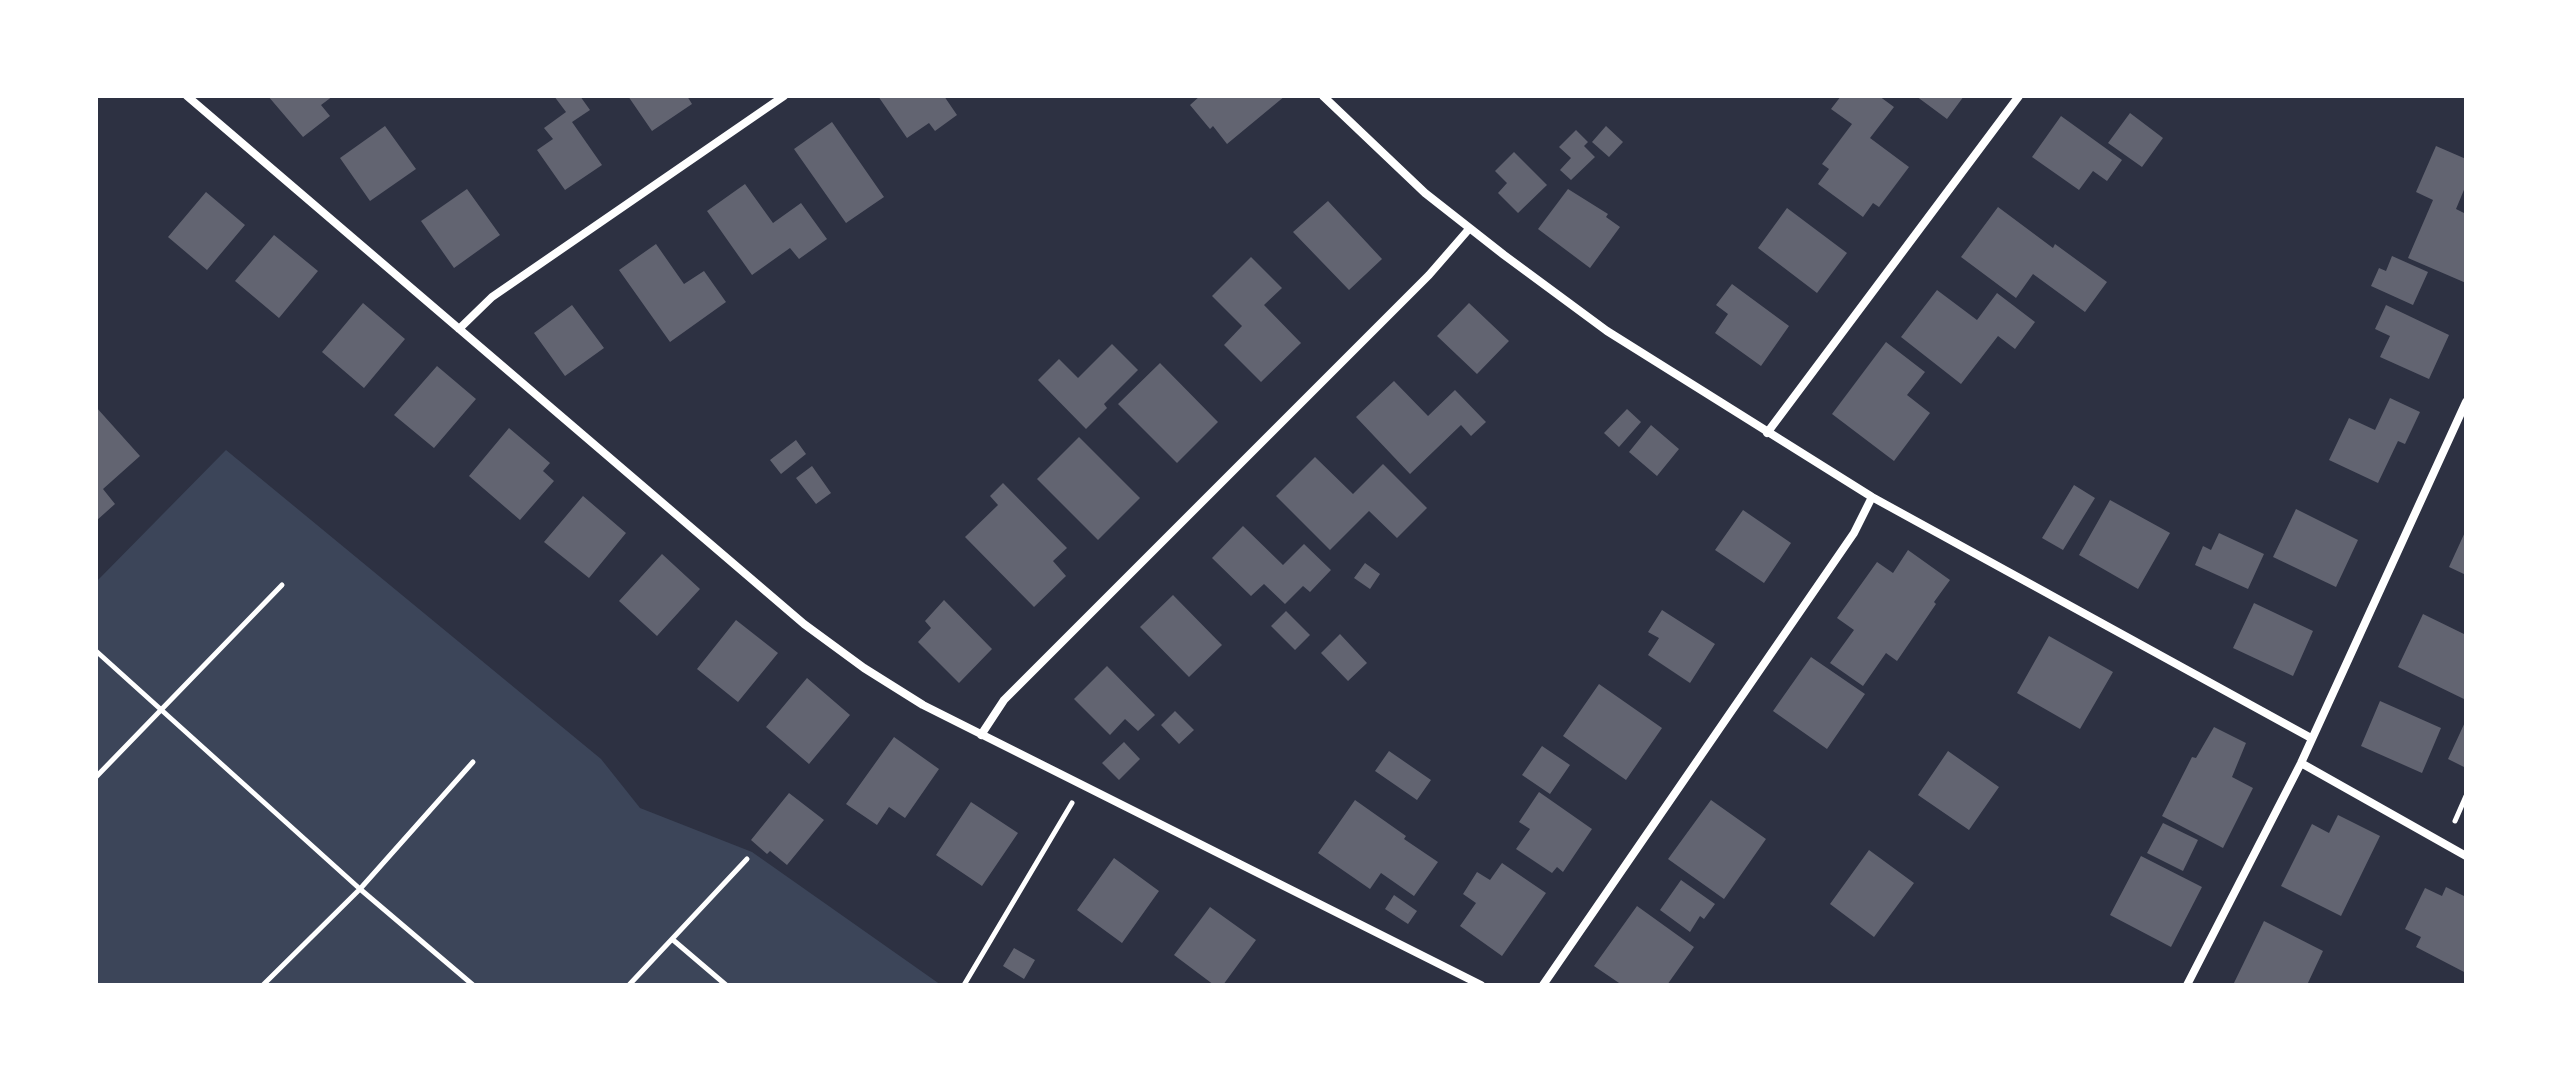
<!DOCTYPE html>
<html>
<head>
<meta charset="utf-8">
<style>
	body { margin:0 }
	#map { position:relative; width:2562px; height:1081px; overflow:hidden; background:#2d3142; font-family:"Asap Condensed",sans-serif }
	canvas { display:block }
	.frame { position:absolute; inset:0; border:98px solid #fff; pointer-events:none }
</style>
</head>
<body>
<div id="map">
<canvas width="2562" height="1081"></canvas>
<div class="frame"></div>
</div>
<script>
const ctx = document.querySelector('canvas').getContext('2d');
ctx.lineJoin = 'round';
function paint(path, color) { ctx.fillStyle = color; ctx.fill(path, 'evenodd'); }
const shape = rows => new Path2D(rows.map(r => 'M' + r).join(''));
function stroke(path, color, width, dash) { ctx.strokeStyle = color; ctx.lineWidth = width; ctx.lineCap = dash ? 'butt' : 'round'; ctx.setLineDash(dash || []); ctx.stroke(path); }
paint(shape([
	[226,450,601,759,640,808,752,852,941,985,96,985,96,582]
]), '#3c4559');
paint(shape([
	[268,96,333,96,321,105,330,116,303,137],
	[554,96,580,96,590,110,572,122,602,165,565,190,537,150,553,139,544,128,566,112],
	[628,96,687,96,692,104,652,131],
	[878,96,944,96,957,115,935,131,929,123,907,138],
	[1200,96,1285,96,1227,144,1213,126,1210,129,1190,105],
	[1841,96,1879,96,1894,107,1870,138,1909,167,1879,207,1873,203,1863,217,1818,184,1829,169,1822,164,1852,124,1831,109],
	[1916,96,1964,96,1947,119],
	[2130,113,2163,138,2142,167,2108,143],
	[2061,116,2122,160,2107,181,2093,171,2079,190,2032,157],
	[832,122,884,197,846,223,794,149],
	[385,126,416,169,370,201,340,158],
	[1606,126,1623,142,1609,157,1592,142],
	[1576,130,1588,142,1584,146,1595,157,1571,180,1560,170,1571,158,1559,147],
	[2436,146,2466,159,2466,185,2456,209,2466,214,2466,283,2408,258,2433,200,2416,192],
	[1514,152,1547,185,1518,213,1498,193,1507,183,1495,171],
	[745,184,773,223,801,203,827,239,799,259,790,248,752,275,707,211],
	[467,189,500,235,454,268,421,221],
	[1568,189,1608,214,1606,217,1620,227,1590,268,1538,229],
	[206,192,245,225,207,270,168,237],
	[1328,201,1382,259,1349,290,1293,232],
	[1998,207,2053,248,2055,244,2107,282,2085,312,2033,274,2016,298,1961,257],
	[1787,208,1847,253,1817,293,1758,248],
	[274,235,318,271,279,318,235,281],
	[656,244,684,284,704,271,726,302,670,342,619,270],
	[2392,256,2428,272,2413,305,2371,286,2379,268,2386,271],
	[1251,257,1282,288,1264,305,1301,343,1261,382,1224,345,1242,326,1212,296],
	[1732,284,1789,326,1761,366,1715,333,1728,314,1716,305],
	[1937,290,1977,320,1997,293,2035,322,2015,349,1998,336,1961,384,1901,337],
	[363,303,405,339,364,388,322,352],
	[1469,303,1509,341,1477,374,1437,336],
	[572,305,604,348,565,376,534,333],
	[2386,305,2449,335,2429,379,2380,357,2390,336,2375,329],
	[1886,342,1925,372,1907,395,1930,413,1894,461,1832,414],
	[1112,344,1138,370,1104,404,1107,408,1086,429,1038,380,1059,359,1078,378],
	[1160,363,1218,422,1177,463,1118,404],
	[437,366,476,399,434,448,394,415],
	[1394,381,1428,416,1455,390,1486,422,1471,436,1461,425,1410,474,1356,417],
	[2390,398,2420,412,2405,444,2398,441,2378,483,2329,460,2349,418,2375,430],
	[96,407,140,456,103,489,115,504,96,521],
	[1627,409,1641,422,1619,447,1604,433],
	[1651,425,1679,449,1657,476,1629,452],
	[509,428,550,463,543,471,554,481,520,520,469,476],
	[1079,437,1140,498,1098,540,1037,479],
	[796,440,806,454,781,474,770,460],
	[1315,457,1353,494,1383,464,1427,508,1397,538,1369,511,1330,550,1276,496],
	[812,466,831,493,816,504,796,478],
	[1003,483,1067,548,1053,561,1066,576,1034,607,965,537,998,505,990,496],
	[2074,485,2095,498,2063,550,2042,538],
	[583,496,626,533,589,578,544,542],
	[2110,500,2170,533,2138,589,2079,555],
	[2296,509,2358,540,2336,587,2273,557],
	[1743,510,1791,543,1764,583,1715,550],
	[1243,526,1283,565,1304,544,1331,570,1310,592,1303,586,1285,604,1264,584,1251,596,1212,558],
	[2466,530,2466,575,2449,567],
	[2219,533,2264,554,2248,589,2195,565,2203,546,2211,550],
	[1908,550,1950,580,1934,602,1936,604,1897,661,1886,653,1863,686,1830,663,1854,630,1837,618,1877,562,1893,573],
	[662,554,700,589,657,636,619,601],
	[1365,563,1380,574,1370,589,1354,578],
	[1173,595,1222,645,1189,677,1140,627],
	[944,600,992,649,959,683,918,642,931,628,925,621],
	[2254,603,2313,631,2293,676,2233,648],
	[1662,610,1715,644,1690,683,1648,655,1659,638,1648,632],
	[1286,611,1310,635,1295,650,1271,626],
	[2423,614,2466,635,2466,700,2398,667],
	[736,620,778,653,738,702,697,669],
	[1340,634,1367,663,1348,681,1321,653],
	[2049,636,2113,672,2080,729,2017,693],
	[1811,657,1865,694,1827,749,1773,711],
	[1107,666,1155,715,1138,731,1125,719,1110,735,1074,699],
	[807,678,850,715,809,764,766,727],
	[1599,684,1662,728,1626,780,1563,736],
	[2380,701,2441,728,2422,773,2361,746],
	[1175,711,1194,730,1179,744,1161,725],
	[2466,720,2466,768,2448,759],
	[2214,727,2246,743,2232,777,2253,788,2223,848,2162,816,2192,757,2196,758],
	[894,737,939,769,905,818,889,807,877,825,846,804],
	[1124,742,1140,759,1119,780,1102,763],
	[1542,746,1570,765,1550,794,1522,775],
	[1389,751,1431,780,1417,800,1375,771],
	[1948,751,1999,787,1969,830,1918,795],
	[1539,792,1592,829,1563,872,1557,867,1552,873,1516,849,1530,829,1519,822],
	[789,793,824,820,787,865,770,851,767,854,751,840],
	[1355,800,1406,836,1404,839,1438,862,1414,896,1381,873,1370,889,1318,853],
	[1711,800,1766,839,1724,899,1668,859],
	[971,802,1018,833,982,886,936,855],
	[2338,815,2380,836,2341,916,2281,886,2312,824,2329,833],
	[2163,823,2198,840,2183,871,2147,853],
	[1869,850,1914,883,1874,937,1830,904],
	[2141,856,2202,887,2171,947,2110,915],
	[1114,858,1159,891,1122,943,1077,910],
	[1502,863,1546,893,1502,956,1460,926,1476,903,1463,894,1477,872,1490,880],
	[1681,880,1715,904,1704,919,1700,916,1690,932,1660,910],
	[2446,887,2466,897,2466,973,2416,947,2421,937,2405,929,2425,888,2442,896],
	[1394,895,1417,911,1408,924,1385,909],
	[1637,906,1694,947,1667,985,1622,985,1594,966],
	[1210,907,1256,940,1223,985,1214,985,1174,955],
	[2264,921,2323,951,2307,985,2233,985],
	[1014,948,1035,960,1024,979,1003,966]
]), '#626471');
stroke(shape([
	[96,651,360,889,473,985],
	[96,777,282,585],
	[2455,821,2466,796],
	[672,939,726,985],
	[263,985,360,889,473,762],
	[629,985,747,859],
	[964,985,1072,803]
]), '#fff', 5);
stroke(shape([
	[187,96,804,624,864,668,923,705,1481,985],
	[1323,96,1425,193,1504,255,1607,331,1872,497,2311,738],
	[459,329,492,297,784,96],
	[1767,433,2019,96],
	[981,735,1004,700,1429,275,1469,229],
	[2301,763,2466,856],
	[1543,985,1854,533,1872,497],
	[2187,985,2301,763,2466,402]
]), '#fff', 8);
</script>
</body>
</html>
